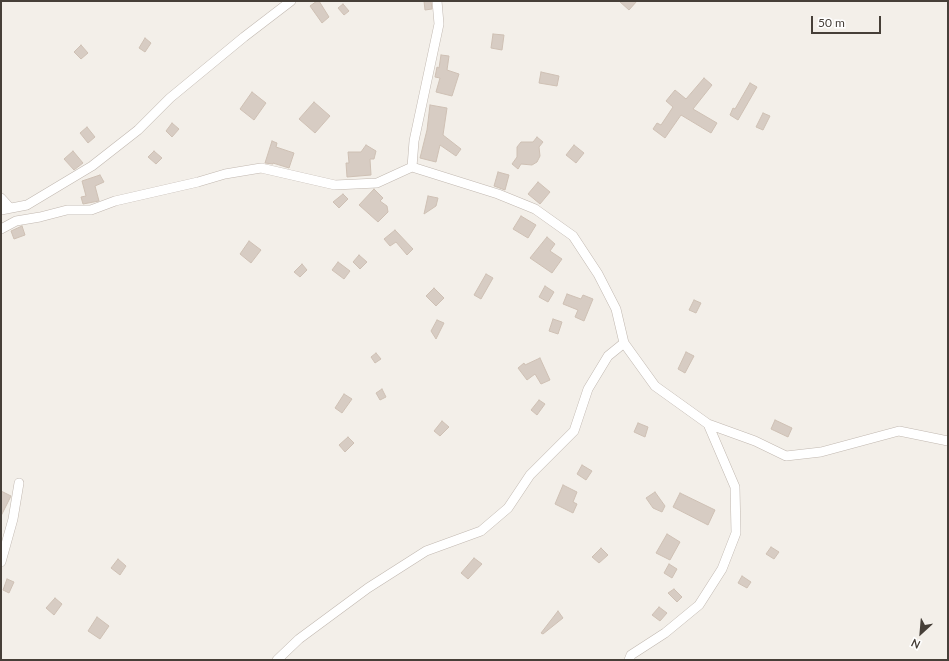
<!DOCTYPE html>
<html>
<head>
<meta charset="utf-8">
<style>
	body { margin:0 }
	#map { position:relative; width:949px; height:661px; overflow:hidden; background:#f3efe9; font-family:Lato,sans-serif }
	canvas { display:block }
	.frame { position:absolute; inset:0; border:2px solid #463f38; pointer-events:none }
	.north { position:absolute; left:901px; top:613px; width:40px; height:40px; -webkit-text-stroke:3px #fff; paint-order:stroke; rotate:206deg; font-size:11px; font-weight:700; line-height:16px; text-align:center; color:#463f38 }
	.north::after { content:''; display:block; margin:auto; width:14px; height:18px; background:#463f38; clip-path:polygon(50% 0,100% 100%,50% 72%,0 100%) }
	.scale { position:absolute; left:811px; top:16px; width:70px; height:18px; box-sizing:border-box; border:2px solid #463f38; border-top:0; padding-left:5px; font-size:12px; line-height:14px; white-space:nowrap; color:#463f38; -webkit-text-stroke:3px #fff; paint-order:stroke }
</style>
</head>
<body>
<div id="map">
<canvas width="949" height="661"></canvas>
<div class="frame"></div>
<div class="north">N</div>
<div class="scale">50 m</div>
</div>
<script>
const ctx = document.querySelector('canvas').getContext('2d');
ctx.lineJoin = 'round';
function paint(path, color) { ctx.fillStyle = color; ctx.fill(path, 'evenodd'); }
const shape = rows => new Path2D(rows.map(r => 'M' + r).join(''));
function stroke(path, color, width, dash) { ctx.strokeStyle = color; ctx.lineWidth = width; ctx.lineCap = dash ? 'butt' : 'round'; ctx.setLineDash(dash || []); ctx.stroke(path); }
const building = shape([
	[317,1,319,1,329,17,322,23,310,6,317,1],
	[424,1,431,1,432,9,425,10,424,1],
	[619,1,637,1,629,10,619,1],
	[343,4,349,11,344,15,338,8,343,4],
	[493,34,504,35,502,50,491,48,493,34],
	[145,38,151,43,145,52,139,48,145,38],
	[81,45,88,53,81,59,74,52,81,45],
	[441,55,449,56,447,70,459,74,452,96,436,92,440,78,435,77,437,67,439,68,441,55],
	[541,72,559,76,557,86,539,83,541,72],
	[704,78,712,85,693,109,717,123,711,133,681,115,665,138,653,129,657,123,661,125,673,107,666,101,675,90,686,99,704,78],
	[750,83,757,87,738,120,730,115,733,108,735,109,750,83],
	[252,92,266,103,254,120,240,109,252,92],
	[314,102,330,116,315,133,299,119,314,102],
	[430,105,447,108,443,135,461,149,456,156,440,145,436,162,420,158,427,130,430,105],
	[763,113,770,116,763,130,756,127,763,113],
	[172,123,179,129,172,137,166,131,172,123],
	[87,127,95,137,88,143,80,133,87,127],
	[537,137,543,142,539,147,540,156,537,162,532,165,521,164,518,169,512,164,517,157,517,147,521,142,533,142,537,137],
	[272,141,277,143,276,147,294,153,289,168,273,163,273,164,265,163,272,141],
	[366,145,376,151,374,159,370,159,371,175,347,177,346,163,349,163,348,152,361,152,366,145],
	[574,145,584,153,576,163,566,155,574,145],
	[73,151,83,163,74,170,64,159,73,151],
	[154,151,162,158,156,164,148,157,154,151],
	[498,172,509,175,505,190,494,186,498,172],
	[100,175,104,182,95,186,99,201,83,204,81,197,86,196,82,181,100,175],
	[538,182,550,192,540,204,528,194,538,182],
	[374,189,383,198,380,201,387,206,388,212,378,222,359,205,374,189],
	[343,194,348,199,339,208,333,202,343,194],
	[428,196,438,198,436,206,424,214,428,196],
	[521,216,536,225,528,238,513,229,521,216],
	[22,226,25,235,14,239,11,231,22,226],
	[395,230,413,249,407,255,396,242,390,246,384,239,395,230],
	[547,237,555,244,550,251,562,259,552,273,530,258,547,237],
	[249,241,261,250,251,263,240,254,249,241],
	[359,255,367,262,360,269,353,262,359,255],
	[338,262,350,271,344,279,332,270,338,262],
	[302,264,307,270,300,277,294,272,302,264],
	[486,274,493,278,481,299,474,295,486,274],
	[545,286,554,292,548,302,539,297,545,286],
	[434,288,444,298,436,306,426,296,434,288],
	[567,294,581,299,583,295,593,299,584,321,575,317,578,310,563,304,567,294],
	[694,300,701,303,696,313,689,310,694,300],
	[553,319,562,322,558,334,549,331,553,319],
	[437,320,444,323,436,339,431,331,437,320],
	[686,352,694,356,685,373,678,369,686,352],
	[376,353,381,359,375,363,371,357,376,353],
	[540,358,550,380,541,384,535,374,527,380,518,368,524,363,525,365,540,358],
	[382,389,386,397,380,400,376,393,382,389],
	[344,394,352,399,342,413,335,408,344,394],
	[539,400,545,404,537,415,531,410,539,400],
	[775,420,792,428,788,437,771,429,775,420],
	[442,421,449,427,440,436,434,431,442,421],
	[638,423,648,427,645,437,634,432,638,423],
	[348,437,354,443,345,452,339,445,348,437],
	[582,465,592,471,586,480,577,474,582,465],
	[563,485,577,492,573,502,577,504,573,513,555,504,563,485],
	[1,491,11,496,1,516,1,491],
	[655,492,665,506,662,512,653,508,646,498,655,492],
	[680,493,715,510,708,525,673,507,680,493],
	[667,534,680,542,670,560,656,553,667,534],
	[771,547,779,552,774,559,766,554,771,547],
	[601,548,608,555,599,563,592,557,601,548],
	[474,558,482,564,468,579,461,573,474,558],
	[118,559,126,566,120,575,111,568,118,559],
	[669,564,677,569,672,578,664,573,669,564],
	[742,576,751,582,747,588,738,583,742,576],
	[7,579,14,582,9,593,3,590,7,579],
	[674,589,682,597,677,602,668,593,674,589],
	[55,598,62,604,54,615,46,608,55,598],
	[659,607,667,613,660,621,652,615,659,607],
	[558,611,563,618,543,634,541,633,558,611],
	[97,617,109,626,100,639,88,631,97,617]
]);
paint(building, '#d7ccc3');
stroke(building, '#cec0b4', 1);
const minor = shape([
	[437,1,439,24,414,141,412,167,498,194,535,209,573,236,598,274,616,309,624,343,655,386,708,424,755,441,786,456,821,452,899,431,948,441],
	[1,198,10,208],
	[1,210,27,205,92,166,138,130,170,98,244,37,291,1],
	[1,229,16,221,40,217,67,210,91,210,115,201,198,182,225,174,261,168,335,185,377,183,412,167],
	[1,562,13,519,19,483],
	[277,660,299,639,368,588,426,551,481,531,508,508,530,475,574,431,588,389,608,356,624,343],
	[629,660,631,655,665,633,699,605,722,569,736,533,735,487,708,424]
]);
stroke(minor, '#c1b8b0', 10);
stroke(minor, '#fff', 9);
</script>
</body>
</html>
